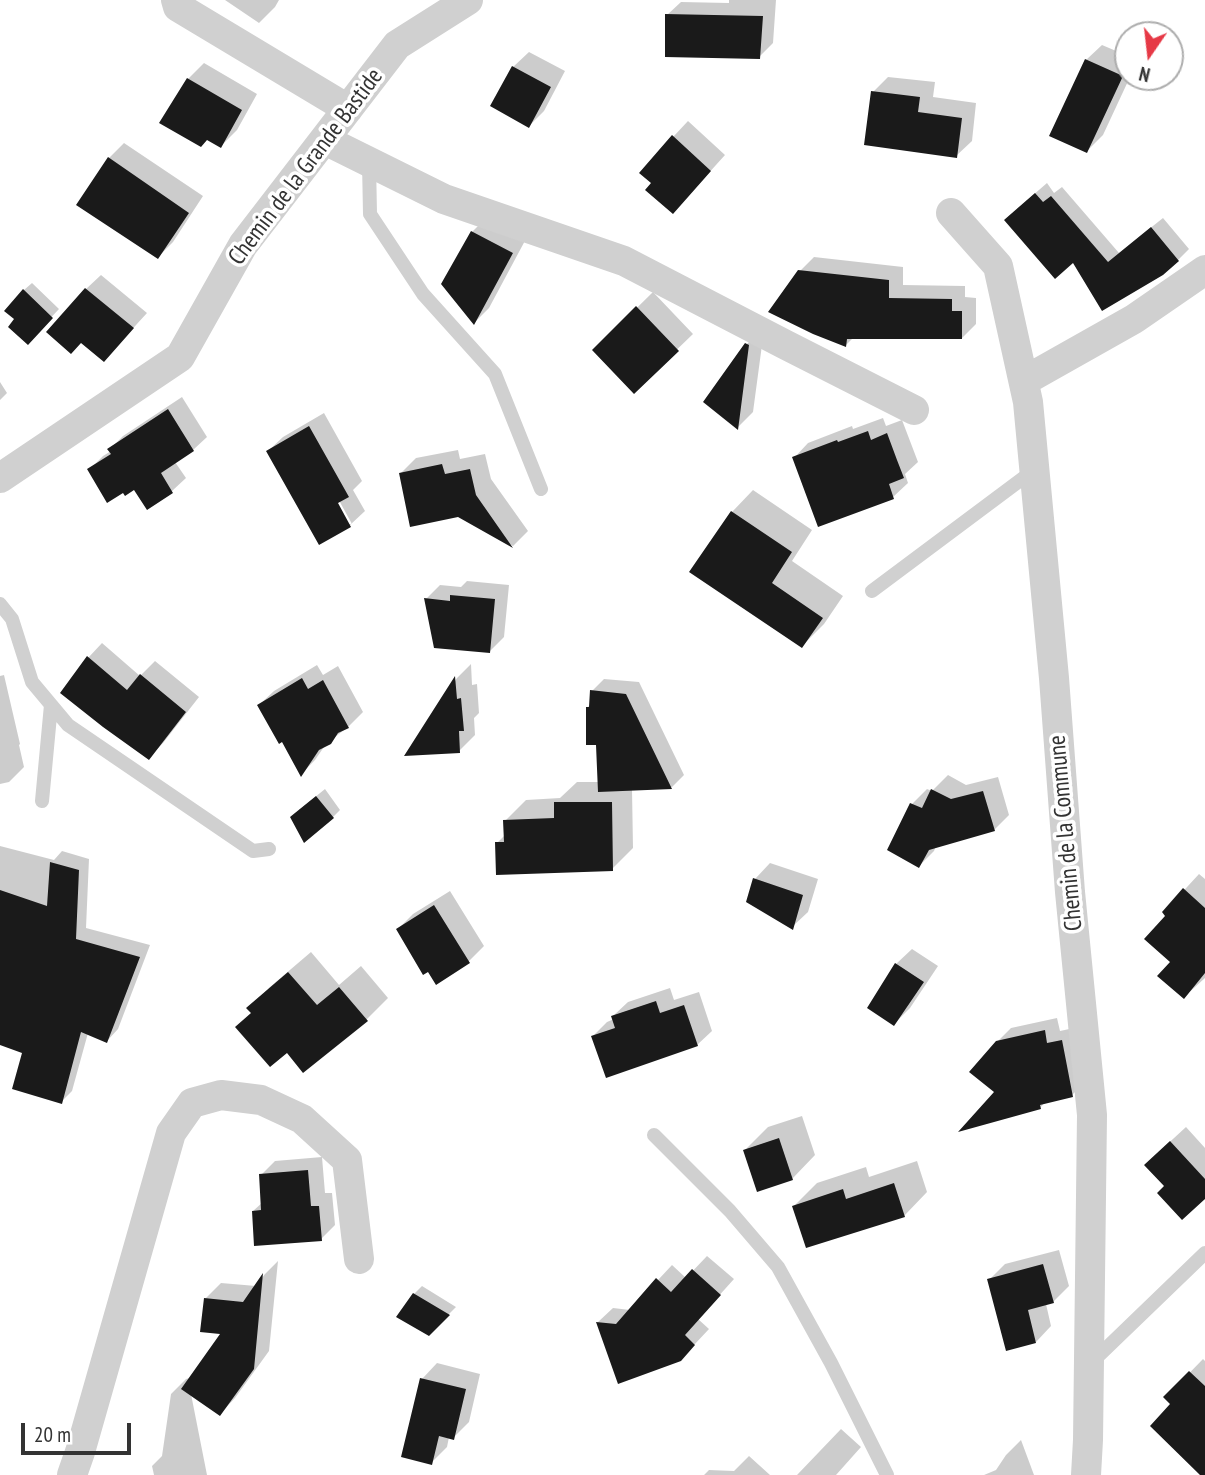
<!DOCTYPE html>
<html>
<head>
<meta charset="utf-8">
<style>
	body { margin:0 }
	#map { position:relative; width:1205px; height:1475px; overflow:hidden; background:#fff; font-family:"PT Sans Narrow",sans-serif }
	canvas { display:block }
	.north { position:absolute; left:1114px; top:21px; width:70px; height:70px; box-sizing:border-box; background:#fff; border:2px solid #adadad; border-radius:50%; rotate:194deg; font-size:19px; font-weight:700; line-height:28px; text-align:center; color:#333 }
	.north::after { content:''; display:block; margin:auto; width:24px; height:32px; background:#e63946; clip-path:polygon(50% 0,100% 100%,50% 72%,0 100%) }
	.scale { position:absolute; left:21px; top:1423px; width:110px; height:32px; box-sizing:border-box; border:4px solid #333; border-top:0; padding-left:9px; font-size:21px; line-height:24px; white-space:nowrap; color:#333; -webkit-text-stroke:5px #fff; paint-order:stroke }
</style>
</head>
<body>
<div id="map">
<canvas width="1205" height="1475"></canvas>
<div class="north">N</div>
<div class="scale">20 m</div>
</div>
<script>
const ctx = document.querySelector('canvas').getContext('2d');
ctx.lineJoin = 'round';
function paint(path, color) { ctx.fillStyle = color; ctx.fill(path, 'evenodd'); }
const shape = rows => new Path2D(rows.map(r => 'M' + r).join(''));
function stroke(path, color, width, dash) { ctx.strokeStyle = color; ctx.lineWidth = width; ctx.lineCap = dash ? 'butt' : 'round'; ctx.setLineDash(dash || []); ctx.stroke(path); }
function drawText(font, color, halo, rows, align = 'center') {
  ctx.font = font + ' "PT Sans Narrow",sans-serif'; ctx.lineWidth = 7; ctx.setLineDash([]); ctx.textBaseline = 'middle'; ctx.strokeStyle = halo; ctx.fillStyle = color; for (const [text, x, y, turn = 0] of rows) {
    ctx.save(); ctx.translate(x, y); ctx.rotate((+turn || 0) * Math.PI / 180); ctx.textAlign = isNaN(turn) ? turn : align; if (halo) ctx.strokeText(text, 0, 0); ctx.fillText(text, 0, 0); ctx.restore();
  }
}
paint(shape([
	[225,0,279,0,275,7,259,23],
	[729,0,776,0,773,43,759,57,667,15,681,2,729,3],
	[1102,45,1128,56,1128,77,1130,77,1103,135,1087,151,1086,60],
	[529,52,565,71,544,111,529,126,513,67],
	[204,63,257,94,237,130,221,146,208,138,188,79],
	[888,77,935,82,933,97,976,103,972,141,956,156,873,92],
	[688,121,725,155,688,196,654,183,673,137],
	[124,143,203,196,173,242,158,257,109,158],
	[1047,183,1054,193,1062,187,1119,253,1163,218,1189,249,1178,260,1102,308,1073,261,1017,209],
	[488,216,527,237,489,308,474,323,472,232],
	[814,257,903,267,903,285,965,286,965,297,976,298,976,324,962,338,854,337,846,345,800,271],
	[101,275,147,313,104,360,81,341,86,289],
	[32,283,59,309,28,342,16,319,24,290],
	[653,292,693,334,634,391,594,350],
	[762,329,764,330,753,412,738,427,746,345],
	[0,382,7,393,0,400],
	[182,397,207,437,193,450,175,462,186,478,172,491,147,508,135,488,89,470,103,456,111,451,110,449,123,436],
	[324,413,362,481,353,490,365,511,350,525,320,543,268,451,283,437],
	[336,495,352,524,348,524,333,496],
	[883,418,886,426,902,420,918,462,905,474,908,483,893,497,794,458,808,443,852,426,853,429],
	[458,450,460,459,485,454,491,479,528,531,513,546,459,515,400,474,416,458],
	[753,490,812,530,792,561,843,596,824,624,802,646,732,512],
	[467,581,509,585,504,637,489,652,426,599,440,585,461,587],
	[102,643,140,676,155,661,199,697,163,743,149,757,88,658],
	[471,664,472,685,477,684,479,713,474,718,475,735,459,751,408,754,457,678],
	[317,665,323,675,338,666,363,712,348,727,326,744,315,760,301,774,282,740,259,705,274,691],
	[4,675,20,744,19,745,24,767,9,782,0,784,0,676],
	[604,679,639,682,684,775,672,787,632,789,633,848,612,869,497,843,506,834,505,821,526,800,560,798,577,782,599,782,598,743,588,707,591,704,592,691],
	[948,775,966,785,998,777,1009,815,994,830,936,846,934,851,919,866,890,849,912,804,927,789,932,791],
	[325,789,340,810,333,817,299,810],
	[0,846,54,860,62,851,89,859,86,928,150,945,118,1029,107,1041,88,1033,72,1091,61,1102,24,1052,0,1044],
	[770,863,818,879,808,912,792,927,755,879],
	[1199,874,1205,879,1205,978,1184,997,1172,962,1168,916,1164,912],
	[450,891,484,946,469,961,436,983,398,929,413,914],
	[912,949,938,966,910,1008,894,1024,896,964],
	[311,952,339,985,361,966,388,998,366,1020,252,1012,249,1008,270,987],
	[670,988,674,1000,699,992,712,1031,697,1045,593,1036,607,1022,614,1019,613,1016,628,1002],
	[1057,1018,1060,1031,1074,1028,1085,1082,1072,1095,1046,1101,1040,1108,996,1092,997,1042,1011,1028],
	[802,1116,815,1155,792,1179,745,1150,768,1127],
	[1186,1127,1205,1148,1205,1197,1166,1186,1161,1150],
	[322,1157,325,1193,332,1193,335,1225,321,1239,253,1211,263,1202,261,1175,275,1161],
	[917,1161,927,1192,904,1216,794,1206,817,1183,866,1167,869,1177],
	[1059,1250,1069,1286,1053,1302,1046,1304,1051,1326,1036,1342,989,1280,1005,1264],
	[707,1256,734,1279,698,1319,709,1329,680,1360,619,1382,598,1322,613,1308,630,1310,672,1265,686,1278],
	[278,1261,269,1351,235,1398,220,1414,191,1394,207,1475,154,1475,152,1466,162,1456,171,1394,186,1379,190,1378,223,1333,205,1299,221,1283,256,1286,265,1274],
	[422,1286,456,1307,429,1334,414,1294],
	[1203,1359,1205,1361,1205,1462,1173,1404,1166,1397],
	[437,1363,480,1374,469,1422,453,1438,449,1437,447,1447,431,1463,422,1379],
	[841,1429,861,1447,836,1475,797,1475],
	[1021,1440,1034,1475,984,1475,996,1470,1006,1455],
	[749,1456,770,1475,704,1475,709,1470,734,1471]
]), '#0003');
paint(shape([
	[665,14,763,16,760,59,665,57],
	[1085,59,1123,76,1087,153,1049,136],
	[512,66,551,87,529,128,490,106],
	[187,78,242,110,221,148,207,140,201,147,159,123],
	[871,91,920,97,918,112,962,118,957,158,864,145],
	[672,135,711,171,673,214,645,190,651,183,639,173],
	[108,157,189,213,158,259,76,205],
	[1035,193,1043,202,1051,196,1108,262,1151,227,1179,261,1163,275,1102,311,1073,263,1055,279,1004,220],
	[471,231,513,253,474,325,441,284],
	[798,270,889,280,889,298,952,299,952,311,962,311,962,339,847,339,846,347,813,334,768,312],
	[85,288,134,328,104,362,81,343,71,354,46,332],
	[23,289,53,318,28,345,8,327,14,319,4,311],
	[636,306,679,351,634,394,592,350],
	[745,343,749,345,738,430,703,402],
	[168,409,194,451,161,473,173,493,147,510,134,490,125,496,123,493,107,503,87,469,111,454,107,449],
	[309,426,349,497,338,503,351,527,319,545,266,451],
	[868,431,871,440,887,433,897,460,904,478,889,484,894,499,818,527,792,457,837,440,838,442],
	[442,464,445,474,470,469,476,495,513,548,458,517,410,527,399,473],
	[731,511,792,552,772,583,823,618,802,648,689,572],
	[450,595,495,599,490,653,434,648,424,598,450,601],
	[87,656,127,690,140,674,186,712,149,760,103,727,60,693],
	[455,676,457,699,461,698,464,731,459,731,460,753,404,756],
	[302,678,308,689,323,680,349,728,338,733,331,744,319,750,301,777,282,742,279,744,257,705],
	[590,690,626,694,672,789,598,792,596,745,586,745,586,707,589,707],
	[931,789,951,799,983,791,995,831,929,850,919,868,887,850,910,803,922,808],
	[316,796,334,818,304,843,290,817],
	[554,802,612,802,613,871,496,875,495,842,504,842,503,820,554,818],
	[50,862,79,870,76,939,140,957,107,1043,81,1032,62,1104,12,1089,22,1053,0,1045,0,890,47,906],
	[753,878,803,895,793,930,746,902],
	[1183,888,1205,908,1205,973,1184,999,1157,976,1170,962,1144,939,1165,916,1162,912],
	[434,905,470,963,436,985,428,972,423,975,396,929],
	[895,963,924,982,894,1026,867,1008],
	[288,972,317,1005,339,987,368,1021,303,1073,287,1053,270,1067,235,1027,251,1013,246,1008],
	[656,1001,660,1013,684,1005,698,1046,606,1078,591,1036,615,1028,611,1016],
	[1045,1030,1047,1043,1062,1040,1073,1097,1040,1105,1041,1109,958,1132,994,1092,969,1072,996,1041],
	[779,1138,793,1180,757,1192,743,1150],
	[1170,1141,1205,1179,1205,1199,1182,1220,1157,1193,1164,1186,1144,1165],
	[308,1170,311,1206,319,1206,322,1241,254,1246,252,1211,261,1210,259,1174],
	[894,1183,905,1217,806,1248,792,1206,843,1189,846,1199],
	[1043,1264,1054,1303,1028,1310,1036,1343,1006,1351,987,1279],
	[692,1269,721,1295,685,1335,695,1345,681,1361,618,1384,596,1322,616,1324,656,1278,671,1292],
	[263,1273,254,1369,220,1416,181,1389,220,1334,200,1332,204,1298,243,1302],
	[413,1293,450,1315,429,1336,396,1317],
	[1189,1371,1205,1386,1205,1475,1200,1475,1150,1426,1170,1404,1163,1397],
	[420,1378,466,1389,454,1440,439,1436,432,1465,401,1457]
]), '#1a1a1a');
stroke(shape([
	[369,162,370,214,423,294,495,374,541,489],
	[872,591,1034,470],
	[0,604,12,619,32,682,68,725,253,851,269,849],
	[42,801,51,705],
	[654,1135,730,1211,778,1267,831,1363,887,1475],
	[1092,1362,1205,1253]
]), '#d0d0d0', 14);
stroke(shape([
	[176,0,178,7,348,109],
	[325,140,444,199,624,261,786,345,914,410],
	[951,213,998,266,1028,402,1054,678,1070,892,1092,1115,1088,1440,1086,1475],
	[1024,381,1134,319,1205,270],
	[0,478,180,357,243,245,397,45,468,0],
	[72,1475,80,1452,171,1133,192,1103,221,1095,261,1100,302,1119,347,1160,359,1259]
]), '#d0d0d0', 30);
drawText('24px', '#333', '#fff', [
	["Chemin de la Grande Bastide",306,167,-53],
	["Chemin de la Commune",1066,833,-95]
]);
</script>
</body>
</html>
